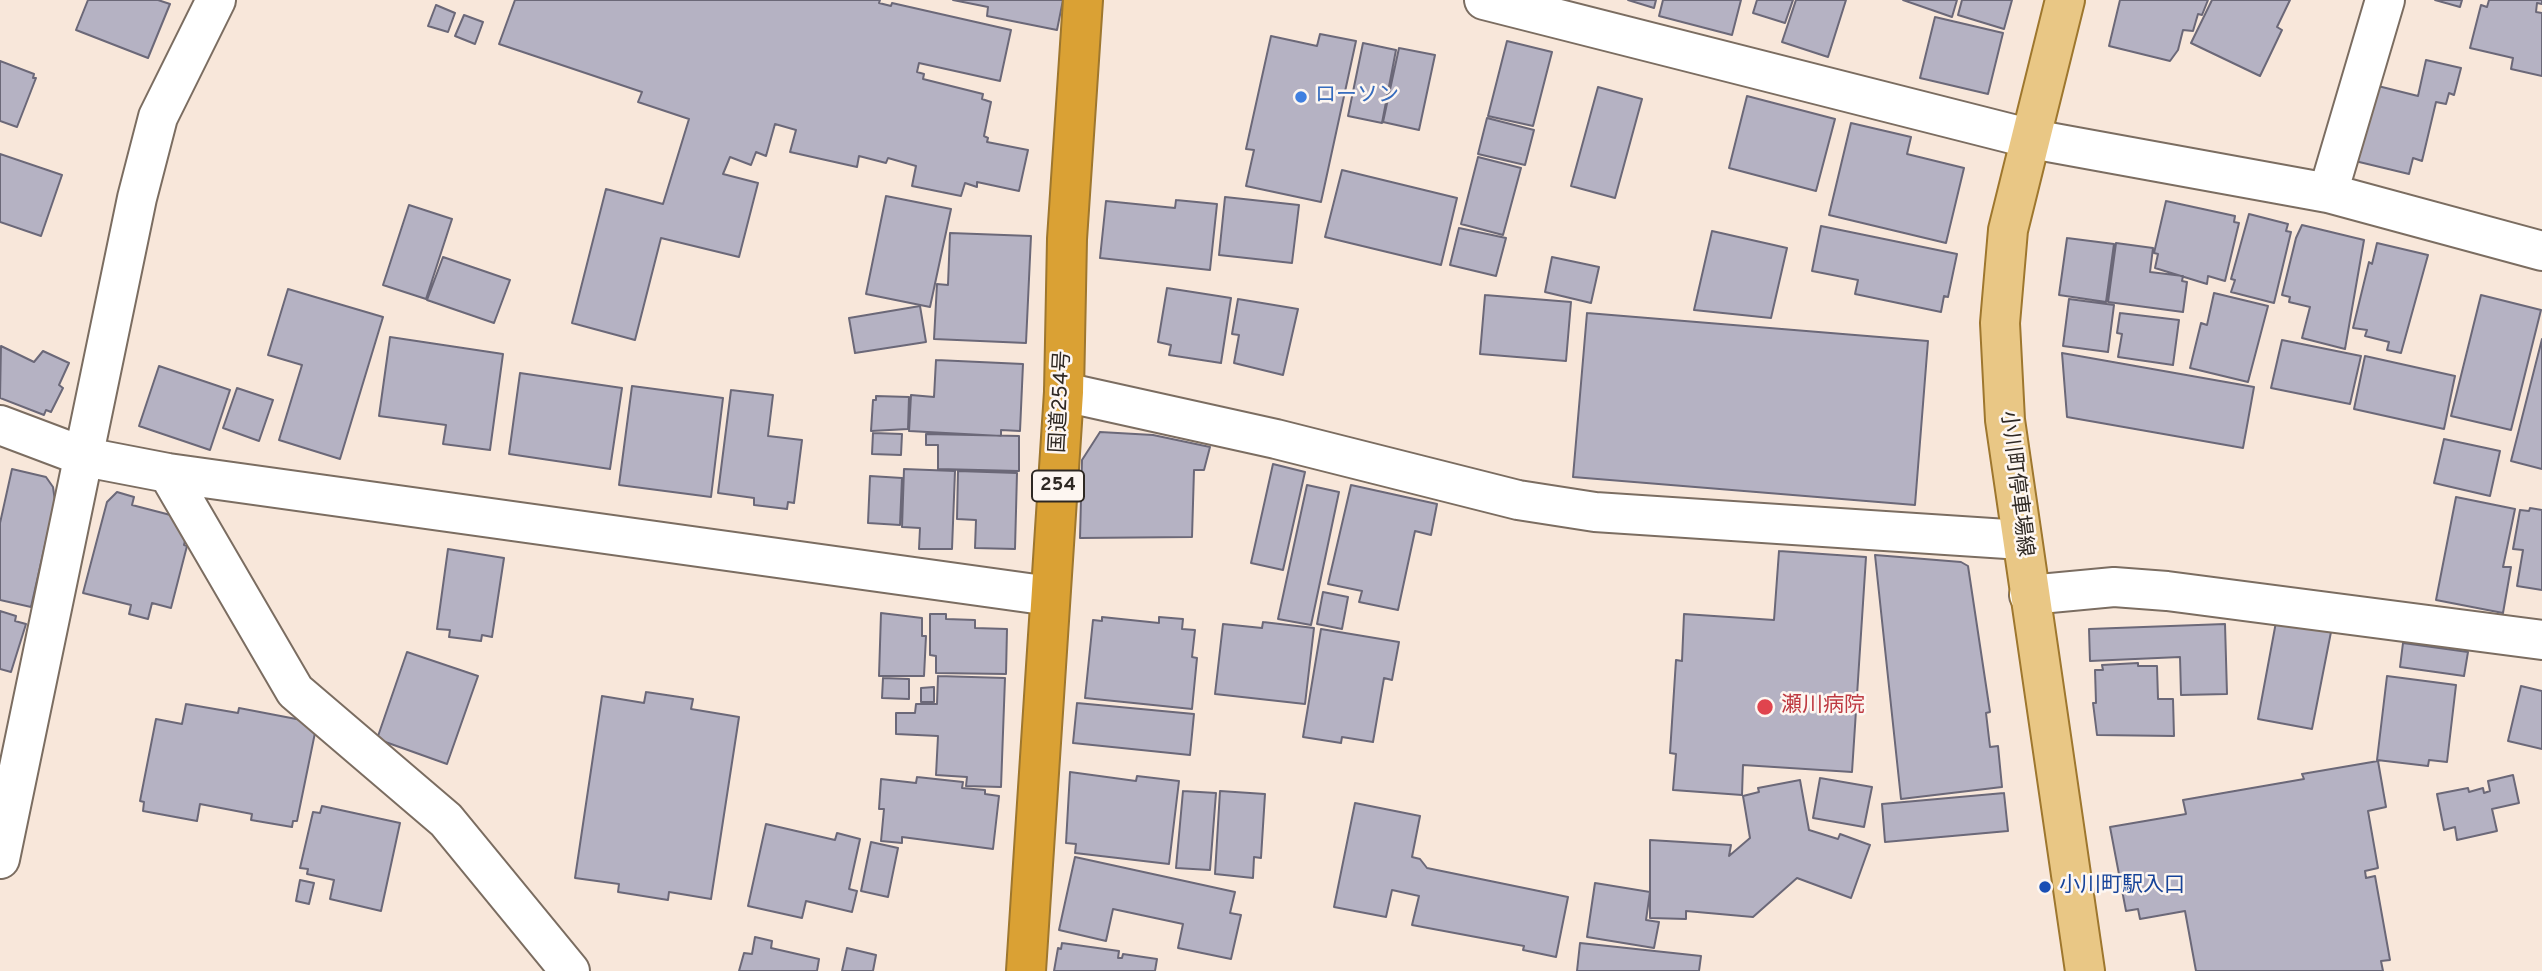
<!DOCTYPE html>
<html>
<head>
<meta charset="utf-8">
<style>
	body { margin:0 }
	canvas { display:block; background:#f8e7da }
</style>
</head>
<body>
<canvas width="2542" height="971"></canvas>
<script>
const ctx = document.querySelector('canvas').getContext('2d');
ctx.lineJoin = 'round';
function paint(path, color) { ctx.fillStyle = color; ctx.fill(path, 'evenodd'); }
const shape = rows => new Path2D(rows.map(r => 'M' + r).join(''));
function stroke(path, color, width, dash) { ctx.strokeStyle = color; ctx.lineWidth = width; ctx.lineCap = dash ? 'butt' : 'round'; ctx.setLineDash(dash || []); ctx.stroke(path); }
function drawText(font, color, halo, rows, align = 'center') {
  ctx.font = font + ' Overpass,"Noto Sans JP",sans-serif'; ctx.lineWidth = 5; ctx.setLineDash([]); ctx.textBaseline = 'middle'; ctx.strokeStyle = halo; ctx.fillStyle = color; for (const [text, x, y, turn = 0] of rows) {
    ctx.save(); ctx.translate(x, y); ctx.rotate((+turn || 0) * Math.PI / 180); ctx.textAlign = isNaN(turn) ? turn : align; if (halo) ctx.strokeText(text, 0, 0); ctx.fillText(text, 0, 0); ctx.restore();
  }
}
const building = shape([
	[88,0,158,0,170,4,148,58,76,30,88,0],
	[515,0,880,0,879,3,891,6,892,3,1011,30,1000,81,919,63,917,72,924,74,923,79,983,94,982,99,991,102,984,136,988,138,987,142,1028,150,1019,191,977,182,977,187,965,183,961,196,912,186,916,166,888,158,886,163,859,156,857,167,790,152,796,130,775,124,766,156,756,152,751,165,730,157,723,174,758,183,739,257,661,238,635,340,572,323,606,189,663,204,689,119,638,102,642,92,499,44,515,0],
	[953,0,1063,0,1057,30,987,16,988,7,953,0],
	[1628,0,1656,0,1654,8,1628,0],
	[1663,0,1741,0,1732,35,1659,16,1663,0],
	[1757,0,1793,0,1785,23,1753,13,1757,0],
	[1796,0,1846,0,1828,57,1782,42,1796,0],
	[1903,0,1957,0,1952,17,1903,0],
	[1962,0,2012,0,2004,29,1958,15,1962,0],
	[2120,0,2208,0,2202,15,2198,14,2193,31,2183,30,2178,50,2170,61,2109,46,2120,0],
	[2212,0,2290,0,2277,27,2282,30,2260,76,2191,43,2212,0],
	[2435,0,2462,0,2460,7,2435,0],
	[2489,0,2542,0,2542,4,2537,3,2536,12,2542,13,2542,76,2511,69,2513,58,2470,48,2481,5,2487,7,2489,0],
	[436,5,455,13,448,32,428,26,436,5],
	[464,15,483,22,475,44,455,36,464,15],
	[1935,17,2003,33,1988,94,1920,78,1935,17],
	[1320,34,1356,41,1321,202,1246,186,1254,150,1246,149,1271,36,1317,46,1320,34],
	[1507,41,1552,52,1533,126,1488,116,1507,41],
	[1363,43,1396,50,1382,123,1348,116,1363,43],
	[1399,48,1435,55,1419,130,1383,122,1399,48],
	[2426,60,2461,68,2454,95,2449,93,2446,104,2436,102,2422,161,2413,158,2409,174,2355,161,2374,85,2418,96,2426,60],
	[0,61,34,74,33,78,36,78,17,127,0,121,0,61],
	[1598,87,1642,99,1615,198,1571,186,1598,87],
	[1747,96,1835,119,1816,191,1729,168,1747,96],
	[1487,118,1534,130,1525,165,1478,154,1487,118],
	[1851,123,1911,137,1907,154,1964,168,1946,243,1829,215,1851,123],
	[0,154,62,175,41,236,0,222,0,154],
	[1478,157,1521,168,1503,235,1461,224,1478,157],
	[1342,170,1457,198,1441,265,1325,237,1342,170],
	[886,196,951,209,930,307,866,294,886,196],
	[1225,197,1299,205,1292,263,1219,255,1225,197],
	[1176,200,1217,204,1210,270,1100,258,1106,201,1175,208,1176,200],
	[2166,201,2235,216,2234,222,2239,223,2225,281,2208,276,2207,284,2155,268,2158,254,2154,253,2166,201],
	[409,205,452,219,426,299,383,285,409,205],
	[2249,214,2288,224,2286,231,2291,232,2274,303,2231,292,2235,280,2231,279,2249,214],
	[2302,225,2364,240,2345,349,2302,338,2310,307,2289,302,2290,297,2282,295,2296,238,2302,225],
	[1821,226,1957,254,1948,297,1944,296,1941,312,1855,294,1858,280,1812,271,1821,226],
	[1459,228,1506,238,1496,276,1450,265,1459,228],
	[1712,231,1787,248,1771,318,1694,310,1712,231],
	[950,233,1031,236,1026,343,934,339,937,284,948,285,950,233],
	[2067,238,2114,244,2106,302,2059,295,2067,238],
	[2116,243,2153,248,2150,272,2183,276,2182,281,2187,282,2183,312,2108,302,2116,243],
	[2377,243,2428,255,2401,353,2387,350,2389,342,2365,336,2367,330,2353,328,2369,262,2372,264,2377,243],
	[443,257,510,280,494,323,427,300,443,257],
	[1552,257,1599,267,1591,303,1545,292,1552,257],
	[1167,288,1231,298,1221,363,1169,355,1171,345,1158,342,1167,288],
	[288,289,383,317,340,459,279,440,302,365,268,355,288,289],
	[2214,293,2268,306,2248,382,2190,368,2201,323,2207,325,2214,293],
	[1485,295,1571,302,1566,361,1480,354,1485,295],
	[2481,295,2541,310,2511,430,2451,416,2481,295],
	[1238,299,1298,309,1283,375,1234,363,1239,335,1232,334,1238,299],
	[2069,299,2114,305,2108,352,2063,346,2069,299],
	[920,306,926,342,855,353,849,318,920,306],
	[1587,313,1928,341,1915,505,1573,477,1587,313],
	[2120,313,2179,320,2173,365,2118,357,2122,334,2117,333,2120,313],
	[390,337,503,354,490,450,443,444,446,425,379,416,390,337],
	[2542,339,2542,469,2511,461,2542,339],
	[2282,340,2361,356,2350,404,2271,388,2282,340],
	[1,346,34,362,43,351,69,363,59,385,63,388,51,412,46,410,44,415,0,398,1,346],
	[2062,353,2254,387,2243,448,2067,417,2062,353],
	[2365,356,2455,376,2444,429,2354,409,2365,356],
	[936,360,1023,364,1020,431,1001,430,1001,436,909,431,911,395,934,397,936,360],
	[159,366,230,390,210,450,139,426,159,366],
	[520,373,622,388,610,469,509,454,520,373],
	[632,386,723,398,711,497,619,485,632,386],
	[237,388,273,400,259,441,223,428,237,388],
	[731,390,773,395,768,436,802,440,794,503,788,502,787,509,754,505,754,498,718,493,731,390],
	[876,396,909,397,908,429,871,431,873,400,876,400,876,396],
	[1100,432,1153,435,1210,447,1204,470,1194,470,1192,537,1080,538,1082,460,1100,432],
	[873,433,902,434,901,455,872,454,873,433],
	[926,434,1019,436,1019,471,938,469,938,445,926,445,926,434],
	[2444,439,2500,451,2490,496,2434,483,2444,439],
	[1273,464,1305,472,1283,570,1251,563,1273,464],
	[12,469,46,477,53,487,55,501,31,607,0,600,0,523,12,469],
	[904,469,955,471,952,549,919,549,920,528,902,527,904,469],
	[958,471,1017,473,1015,549,975,548,976,520,957,519,958,471],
	[870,476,902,478,900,525,868,523,870,476],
	[1307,485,1339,492,1311,625,1278,619,1307,485],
	[1351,485,1437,504,1431,535,1415,531,1398,610,1359,602,1362,591,1328,584,1351,485],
	[117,492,134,497,132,505,182,518,188,528,184,545,187,546,171,608,152,603,148,619,129,614,131,605,83,593,107,502,117,492],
	[2456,497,2515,509,2503,567,2511,567,2503,613,2436,600,2456,497],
	[2530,508,2542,510,2542,590,2517,586,2523,550,2513,549,2520,510,2529,511,2530,508],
	[448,549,504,558,492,637,482,635,481,641,449,637,450,630,437,629,448,549],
	[1779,551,1866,557,1852,772,1743,765,1742,795,1673,790,1676,754,1670,753,1676,660,1682,661,1684,614,1774,620,1779,551],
	[1875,555,1961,562,1968,566,1990,712,1986,713,1990,747,1998,746,2002,787,1901,799,1875,555],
	[1323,592,1348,597,1342,629,1317,624,1323,592],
	[0,611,16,616,15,621,26,624,11,672,0,669,0,611],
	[881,613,922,618,922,636,926,636,924,676,879,676,881,613],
	[930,614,946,614,946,619,975,620,975,628,1007,629,1006,674,936,673,936,656,930,655,930,614],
	[1102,617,1159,623,1159,617,1183,619,1182,629,1195,630,1192,657,1197,658,1192,709,1085,698,1093,620,1102,621,1102,617],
	[1263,622,1314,628,1305,704,1215,694,1223,624,1262,628,1263,622],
	[2276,622,2331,632,2312,729,2258,719,2276,622],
	[2225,624,2227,694,2181,695,2180,657,2090,661,2089,629,2225,624],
	[1321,629,1399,642,1392,680,1384,678,1373,742,1342,737,1341,743,1303,737,1321,629],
	[2403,643,2468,652,2464,676,2400,667,2403,643],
	[407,652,478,676,447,764,377,739,407,652],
	[2138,663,2138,666,2157,666,2158,699,2173,699,2174,736,2097,735,2093,703,2096,703,2095,670,2103,670,2102,665,2138,663],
	[938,676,1005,678,1001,787,966,786,967,777,936,775,938,736,896,734,896,713,915,713,916,704,937,704,938,676],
	[2387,676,2456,685,2447,762,2429,760,2428,766,2377,760,2387,676],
	[883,678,909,679,909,699,882,698,883,678],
	[2521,686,2542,691,2542,749,2508,741,2521,686],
	[934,687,934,702,921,702,921,688,934,687],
	[646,692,693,699,691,709,739,717,711,899,669,892,668,900,618,892,619,884,575,878,602,696,644,703,646,692],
	[1077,703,1194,714,1190,755,1073,743,1077,703],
	[186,704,238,713,239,708,317,723,297,821,293,821,292,827,251,820,252,814,200,804,197,821,143,811,144,802,140,801,156,719,182,724,186,704],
	[2378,761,2386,807,2368,811,2378,868,2365,871,2366,878,2375,876,2390,960,2381,961,2383,971,2196,971,2185,911,2140,919,2138,909,2126,911,2110,827,2186,814,2183,800,2304,779,2302,774,2378,761],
	[1070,772,1136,781,1137,776,1179,781,1169,864,1075,853,1076,844,1066,843,1070,772],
	[2513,775,2519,803,2492,809,2497,831,2457,840,2455,827,2444,830,2437,794,2468,788,2469,792,2483,788,2484,793,2490,791,2488,781,2513,775],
	[917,777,963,782,962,788,985,790,985,794,999,796,993,849,902,837,902,843,881,841,884,809,879,809,881,779,916,783,917,777],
	[1820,778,1872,787,1864,827,1813,818,1820,778],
	[1800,780,1809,830,1838,839,1840,834,1870,845,1851,898,1797,878,1753,917,1686,911,1686,919,1650,918,1650,840,1731,845,1729,856,1750,838,1743,796,1759,792,1758,788,1800,780],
	[1183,791,1216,793,1210,870,1176,868,1183,791],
	[1220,791,1265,794,1261,858,1254,857,1253,878,1215,874,1220,791],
	[2004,793,2008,831,1885,842,1882,804,2004,793],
	[1355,803,1420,816,1412,857,1420,859,1427,868,1568,897,1556,957,1523,950,1524,946,1412,925,1419,896,1392,890,1386,917,1334,907,1355,803],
	[322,806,400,823,381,911,330,899,334,880,307,874,308,869,300,868,313,812,320,813,322,806],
	[766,824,835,840,837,833,860,839,849,889,857,891,852,912,806,901,802,918,748,906,766,824],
	[871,842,898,848,888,897,861,891,871,842],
	[1075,857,1235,892,1230,913,1241,915,1231,959,1178,948,1183,924,1113,909,1106,941,1059,930,1075,857],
	[300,880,314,883,309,904,296,901,300,880],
	[1595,883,1650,892,1646,920,1659,922,1654,948,1587,937,1595,883],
	[755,937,772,941,771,948,819,959,817,971,739,971,744,953,752,954,755,937],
	[1062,943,1119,951,1118,958,1122,958,1123,954,1157,959,1155,971,1054,971,1058,948,1061,949,1062,943],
	[1580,943,1701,956,1699,971,1577,971,1580,943],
	[847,948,876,955,873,971,842,971,847,948]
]);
paint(building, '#b5b2c3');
stroke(building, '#6b6878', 2);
const minor = shape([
	[1484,0,2032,139,2328,193,2542,251],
	[2328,193,2385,0],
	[1064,392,1276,439,1518,500,1595,512,2022,540],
	[0,425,85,457,168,473,1050,596],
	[168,473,295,691,446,820,570,971],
	[2029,595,2114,587,2167,591,2542,640],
	[0,859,137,198,158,117,216,0]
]);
const major = shape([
	[2065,0,2008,230,2000,323,2005,420,2085,971]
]);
const highway = shape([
	[1026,971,1064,392,1067,239,1083,0]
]);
stroke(minor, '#7b6d61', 42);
stroke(major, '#9e772e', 42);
stroke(highway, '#9e772e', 42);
stroke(minor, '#fff', 38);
stroke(major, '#e9c785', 38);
stroke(highway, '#daa134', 38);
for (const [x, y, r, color] of [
	[1301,97,7,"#3f7fe0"],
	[1765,707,9,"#e0444e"],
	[2045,887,7,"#1a4fb4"]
]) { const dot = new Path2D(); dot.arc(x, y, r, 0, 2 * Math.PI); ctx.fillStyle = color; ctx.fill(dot); stroke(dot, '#fdf6f1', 2.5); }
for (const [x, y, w] of [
	[1058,486,52]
]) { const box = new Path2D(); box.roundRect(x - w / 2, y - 15.5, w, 31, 5); ctx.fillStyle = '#fdf6f1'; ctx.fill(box); stroke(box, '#2e2823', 2); }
drawText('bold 19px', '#2e2823', null, [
	["254",1058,486]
]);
drawText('21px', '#366cbe', '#fdf6f1', [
	["ローソン",1315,97]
], 'left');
drawText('21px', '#2e2823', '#fdf6f1', [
	["国道254号",1062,402,-87],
	["小川町停車場線",2015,484,83]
]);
drawText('21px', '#be3a42', '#fdf6f1', [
	["瀬川病院",1781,707]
], 'left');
drawText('21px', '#164399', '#fdf6f1', [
	["小川町駅入口",2059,887]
], 'left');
</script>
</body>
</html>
